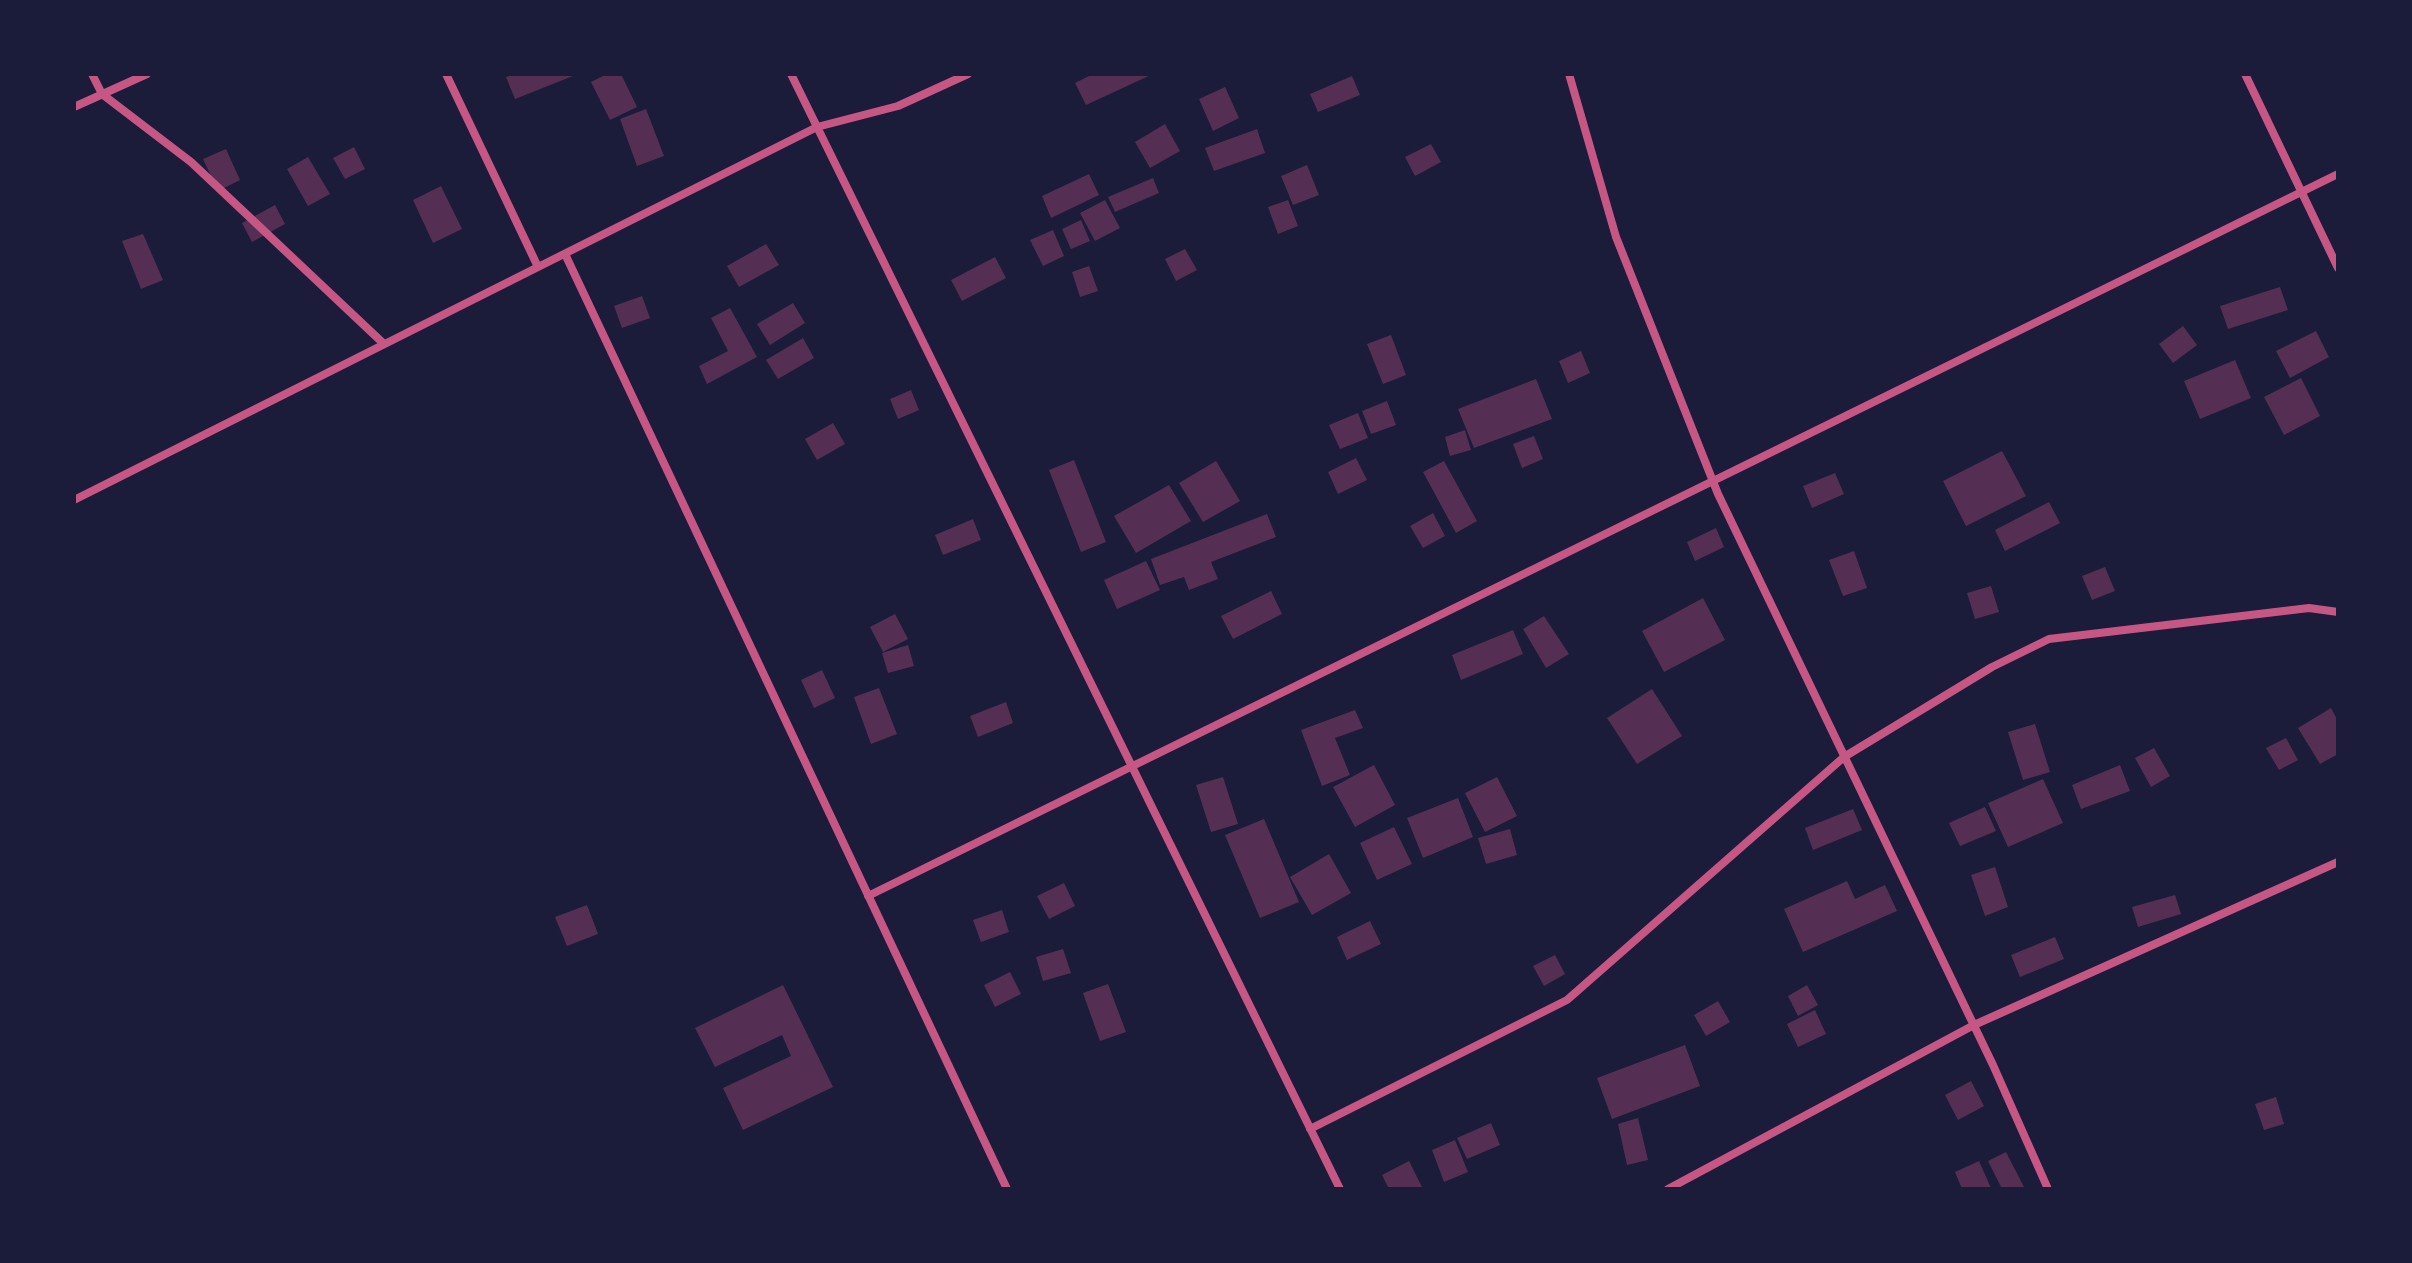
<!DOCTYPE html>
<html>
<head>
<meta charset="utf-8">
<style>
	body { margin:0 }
	#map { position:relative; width:2412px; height:1263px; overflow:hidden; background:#1b1b3a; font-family:Helvetica,sans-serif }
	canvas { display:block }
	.frame { position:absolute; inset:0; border:76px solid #1b1b3a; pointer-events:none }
</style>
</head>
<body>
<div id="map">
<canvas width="2412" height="1263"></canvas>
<div class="frame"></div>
</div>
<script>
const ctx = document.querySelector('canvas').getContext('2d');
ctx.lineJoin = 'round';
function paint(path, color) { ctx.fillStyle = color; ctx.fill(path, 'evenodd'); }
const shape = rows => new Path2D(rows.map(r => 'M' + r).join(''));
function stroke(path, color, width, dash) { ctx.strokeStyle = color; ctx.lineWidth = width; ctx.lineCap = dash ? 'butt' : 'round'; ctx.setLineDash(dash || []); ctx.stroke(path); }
paint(shape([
	[515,74,578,74,515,99,506,77],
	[607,74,621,74,637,107,610,120,591,82],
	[1093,74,1153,74,1086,105,1075,83],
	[1352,76,1360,95,1318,112,1310,94],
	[1225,87,1239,118,1213,131,1199,99],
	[646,109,664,156,637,166,620,119],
	[1165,124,1180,151,1150,168,1135,142],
	[1257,129,1265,153,1214,171,1205,148],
	[1431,144,1441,162,1415,176,1405,157],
	[354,147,365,169,345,179,333,158],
	[226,149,240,180,218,191,203,159],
	[308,157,330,194,308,206,287,169],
	[1307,165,1319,195,1293,205,1281,176],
	[1089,174,1099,195,1051,218,1042,196],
	[1153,178,1159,193,1115,212,1108,197],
	[441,186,462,229,433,243,413,200],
	[1105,200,1120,228,1095,241,1080,213],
	[1288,200,1298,226,1278,234,1268,207],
	[275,205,285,224,252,242,242,223],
	[1081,220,1090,241,1071,249,1062,229],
	[1053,230,1064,256,1043,266,1030,240],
	[143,234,163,280,141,289,122,241],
	[766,244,779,265,739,287,727,266],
	[1185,249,1197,270,1176,281,1165,259],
	[995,257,1006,278,962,301,951,280],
	[1089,266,1098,291,1080,297,1072,272],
	[2280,287,2288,310,2228,329,2220,306],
	[642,296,650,318,622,328,614,306],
	[793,303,805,323,770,345,757,324],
	[730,308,757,357,707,384,699,366,728,351,711,318],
	[2183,326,2197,345,2173,363,2159,344],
	[2316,331,2329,357,2290,378,2276,351],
	[1391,335,1406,375,1383,384,1367,344],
	[803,338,814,358,778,379,766,360],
	[1581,351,1590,373,1568,383,1559,361],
	[2235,360,2251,398,2200,419,2184,381],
	[2301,378,2320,416,2284,435,2264,397],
	[1536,379,1552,419,1474,448,1458,409],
	[911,390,919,410,898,419,890,399],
	[1387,401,1396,425,1371,434,1362,411],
	[1358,413,1368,438,1340,449,1329,425],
	[833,423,845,444,817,460,805,439],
	[1465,430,1471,450,1450,456,1445,437],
	[1534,436,1543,459,1522,468,1513,444],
	[2002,451,2026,496,1966,526,1943,481],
	[1356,458,1367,480,1338,494,1328,472],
	[1074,460,1106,542,1081,552,1049,470],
	[1216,461,1240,501,1203,522,1179,483],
	[1444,461,1477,521,1456,533,1423,472],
	[1835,473,1844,494,1812,508,1803,486],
	[1169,485,1191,521,1136,553,1114,516],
	[2049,502,2060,523,2005,551,1995,530],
	[1433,513,1445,536,1423,548,1410,526],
	[1267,514,1276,537,1211,562,1218,579,1189,590,1184,577,1160,585,1151,559],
	[973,519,981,540,943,555,935,535],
	[1716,528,1724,547,1695,561,1687,542],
	[1854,551,1867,588,1843,596,1829,560],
	[1146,561,1160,590,1117,609,1104,580],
	[2105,567,2115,591,2092,600,2082,576],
	[1991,586,1999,612,1975,619,1967,593],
	[1271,591,1282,614,1233,639,1221,616],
	[1703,598,1725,640,1664,672,1642,631],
	[895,614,908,639,883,652,870,627],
	[1544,616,1569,654,1546,668,1523,629],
	[1513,630,1523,654,1461,680,1452,655],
	[908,645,914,666,888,673,882,653],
	[822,670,835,698,814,708,801,680],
	[879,688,897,734,871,744,854,697],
	[1652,689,1682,736,1637,764,1607,718],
	[1006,702,1013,723,978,737,970,716],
	[2331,708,2338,721,2338,754,2320,764,2298,728],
	[1355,710,1363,728,1335,738,1350,775,1322,786,1301,730],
	[2035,724,2050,772,2023,780,2008,732],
	[2286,738,2298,760,2279,770,2266,748],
	[2154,748,2170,776,2151,787,2135,758],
	[1374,765,1395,805,1355,827,1333,787],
	[2120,765,2130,791,2081,809,2072,785],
	[1223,777,1238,824,1211,832,1196,785],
	[1497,777,1517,816,1485,832,1465,793],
	[2043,779,2063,823,2008,847,1988,803],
	[1458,798,1473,837,1423,858,1407,818],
	[1985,807,1996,831,1960,846,1949,823],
	[1853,809,1862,830,1813,850,1805,828],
	[1264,819,1299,902,1260,918,1225,835],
	[1394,827,1412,864,1377,880,1360,843],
	[1510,829,1517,855,1486,864,1478,838],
	[1329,854,1351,893,1312,915,1290,877],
	[1995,867,2008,907,1985,916,1971,875],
	[1847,881,1855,899,1885,885,1897,911,1803,952,1784,909],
	[1064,883,1075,906,1049,919,1037,896],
	[2175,895,2181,914,2138,927,2132,907],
	[587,905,598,934,567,946,555,917],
	[1002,910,1009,932,981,942,973,920],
	[1370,921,1381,944,1347,960,1337,937],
	[2055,937,2064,959,2020,977,2011,955],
	[1063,949,1071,973,1043,981,1036,957],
	[1555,955,1565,974,1544,986,1533,966],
	[1010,972,1021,994,995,1007,984,985],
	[1108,984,1126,1032,1100,1041,1083,993],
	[783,985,833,1087,743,1130,723,1088,791,1056,782,1035,715,1067,695,1028],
	[1807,985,1818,1005,1798,1016,1788,996],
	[1718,1001,1730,1022,1706,1036,1694,1015],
	[1815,1010,1826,1034,1798,1047,1787,1024],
	[1685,1045,1700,1086,1612,1119,1597,1078],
	[1971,1081,1984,1106,1958,1120,1945,1095],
	[2276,1097,2284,1124,2264,1130,2255,1104],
	[1638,1118,1648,1160,1627,1165,1618,1124],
	[1491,1123,1500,1145,1467,1159,1457,1138],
	[1455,1140,1468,1172,1444,1182,1432,1150],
	[2006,1152,2024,1187,2020,1189,2002,1189,1988,1161],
	[1409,1161,1423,1189,1389,1189,1382,1175],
	[1979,1161,1991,1188,1962,1189,1955,1172]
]), '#542f53');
stroke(shape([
	[92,74,102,94,191,162,384,344],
	[446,74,538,267],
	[791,74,1340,1189],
	[1569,74,1616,237,1718,494,1993,1065,2048,1189],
	[2245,74,2338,268],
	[74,107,147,74],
	[565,254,1007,1189],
	[74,500,817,127,898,106,968,74],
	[868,896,2338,174],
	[1310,1129,1567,1000,1844,757,1992,667,2049,639,2309,608,2338,612],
	[1668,1189,1974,1025,2338,862]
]), '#c65784', 8);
</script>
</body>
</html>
